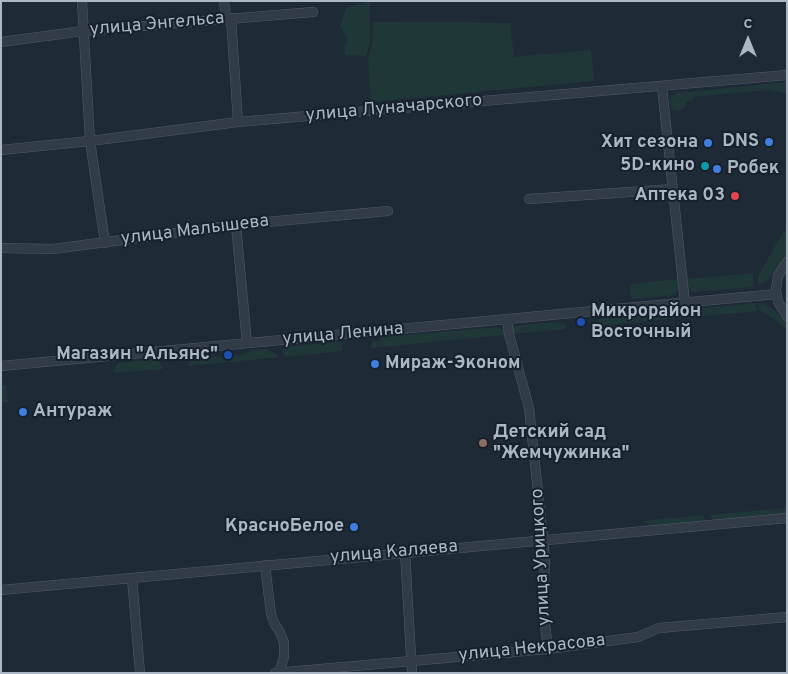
<!DOCTYPE html>
<html>
<head>
<meta charset="utf-8">
<style>
	body { margin:0 }
	#map { position:relative; width:788px; height:674px; overflow:hidden; background:#1e2b37; font-family:Overpass,sans-serif }
	canvas { display:block }
	.frame { position:absolute; inset:0; border:2px solid #abb7c5; pointer-events:none }
	.north { position:absolute; left:723px; top:15px; width:50px; height:50px; -webkit-text-stroke:4px #17212c; paint-order:stroke; rotate:0deg; font-size:14px; font-weight:700; line-height:20px; text-align:center; color:#abb7c5 }
	.north::after { content:''; display:block; margin:auto; width:18px; height:22px; background:#abb7c5; clip-path:polygon(50% 0,100% 100%,50% 72%,0 100%) }
</style>
</head>
<body>
<div id="map">
<canvas width="788" height="674"></canvas>
<div class="frame"></div>
<div class="north">С</div>
</div>
<script>
const ctx = document.querySelector('canvas').getContext('2d');
ctx.lineJoin = 'round';
function paint(path, color) { ctx.fillStyle = color; ctx.fill(path, 'evenodd'); }
const shape = rows => new Path2D(rows.map(r => 'M' + r).join(''));
function stroke(path, color, width, dash) { ctx.strokeStyle = color; ctx.lineWidth = width; ctx.lineCap = dash ? 'butt' : 'round'; ctx.setLineDash(dash || []); ctx.stroke(path); }
function drawText(font, color, halo, rows, align = 'center') {
  ctx.font = font + ' Overpass,sans-serif'; ctx.lineWidth = 4; ctx.setLineDash([]); ctx.textBaseline = 'middle'; ctx.strokeStyle = halo; ctx.fillStyle = color; for (const [text, x, y, turn = 0] of rows) {
    ctx.save(); ctx.translate(x, y); ctx.rotate((+turn || 0) * Math.PI / 180); ctx.textAlign = isNaN(turn) ? turn : align; if (halo) ctx.strokeText(text, 0, 0); ctx.fillText(text, 0, 0); ctx.restore();
  }
}
paint(shape([
	[364,1,370,1,370,43,366,56,345,55,344,45,348,40,340,27,346,8,363,3],
	[373,22,510,23,514,57,591,50,594,81,371,102,368,59,372,44],
	[787,82,787,94,769,90,693,97,693,101,686,102,684,108,680,111,673,110,670,106,669,103,671,97,676,93],
	[784,231,787,231,787,257,768,280,758,285,758,276],
	[753,273,753,287,694,292,691,291,688,286,688,281,689,279],
	[678,279,678,290,674,295,631,299,630,284],
	[756,303,757,311,595,326,595,321,602,318],
	[758,303,766,305,774,310,787,323,787,330,774,319,759,310,758,307],
	[556,322,565,324,566,329,513,334,512,326],
	[499,327,504,331,504,335,371,348,372,341,379,341,382,337],
	[342,341,343,351,284,357,283,351,284,348,287,347],
	[265,349,269,350,280,357,188,366,191,358,196,355,210,357,243,355,252,350],
	[158,359,163,369,113,373,118,363],
	[1,385,6,385,8,402,1,402],
	[787,508,787,514,715,521,711,518,710,515],
	[704,515,704,520,700,523,660,526,650,525,643,521]
]), '#203738');
const minor = shape([
	[82,1,90,141,105,243],
	[224,1,226,19],
	[231,18,238,122],
	[1,42,83,31,313,12],
	[662,87,685,303],
	[1,150,90,141,238,122,787,75],
	[529,199,673,189],
	[236,225,247,343],
	[1,248,53,249,244,224,388,211],
	[787,262,778,276,776,289,778,302,787,316],
	[507,319,509,334,529,408,545,557,543,608,548,649],
	[1,366,777,294],
	[405,552,412,673],
	[265,565,271,614,274,623,280,632,284,643,284,657,279,673],
	[132,578,140,673],
	[1,590,787,518],
	[275,673,548,649,638,637,659,628,787,617]
]);
stroke(minor, '#4f5a66', 10);
stroke(minor, '#313c47', 9);
for (const [x, y, r, color] of [
	[769,142,5,"#3f7fe0"],
	[708,143,5,"#3f7fe0"],
	[705,166,5,"#0f9aa8"],
	[717,169,5,"#3f7fe0"],
	[735,196,5,"#e0444e"],
	[581,322,5,"#1a4fb4"],
	[228,355,5,"#1a4fb4"],
	[375,364,5,"#3f7fe0"],
	[23,412,5,"#3f7fe0"],
	[483,443,5,"#8d6e63"],
	[354,527,5,"#3f7fe0"]
]) { const dot = new Path2D(); dot.arc(x, y, r, 0, 2 * Math.PI); ctx.fillStyle = color; ctx.fill(dot); stroke(dot, '#17212c', 2); }
drawText('18px', '#abb7c5', '#17212c', [
	["улица Энгельса",157,25,-5],
	["улица Луначарского",394,109,-5],
	["улица Малышева",195,231,-7],
	["улица Ленина",343,335,-5],
	["улица Каляева",394,553,-5],
	["улица Урицкого",542,557,-93],
	["улица Некрасова",532,649,-6]
]);
drawText('bold 18px', '#abb7c5', '#17212c', [
	["DNS",759,142],
	["Хит сезона",698,143],
	["5D-кино",695,166],
	["Робек",727,169,"left"],
	["Аптека 03",725,196],
	["Микрорайон",591,312,"left"],
	["Восточный",591,333,"left"],
	["Магазин \"Альянс\"",218,355],
	["Мираж-Эконом",385,364,"left"],
	["Антураж",33,412,"left"],
	["Детский сад",493,433,"left"],
	["\"Жемчужинка\"",493,454,"left"],
	["КрасноБелое",344,527]
], 'right');
</script>
</body>
</html>
